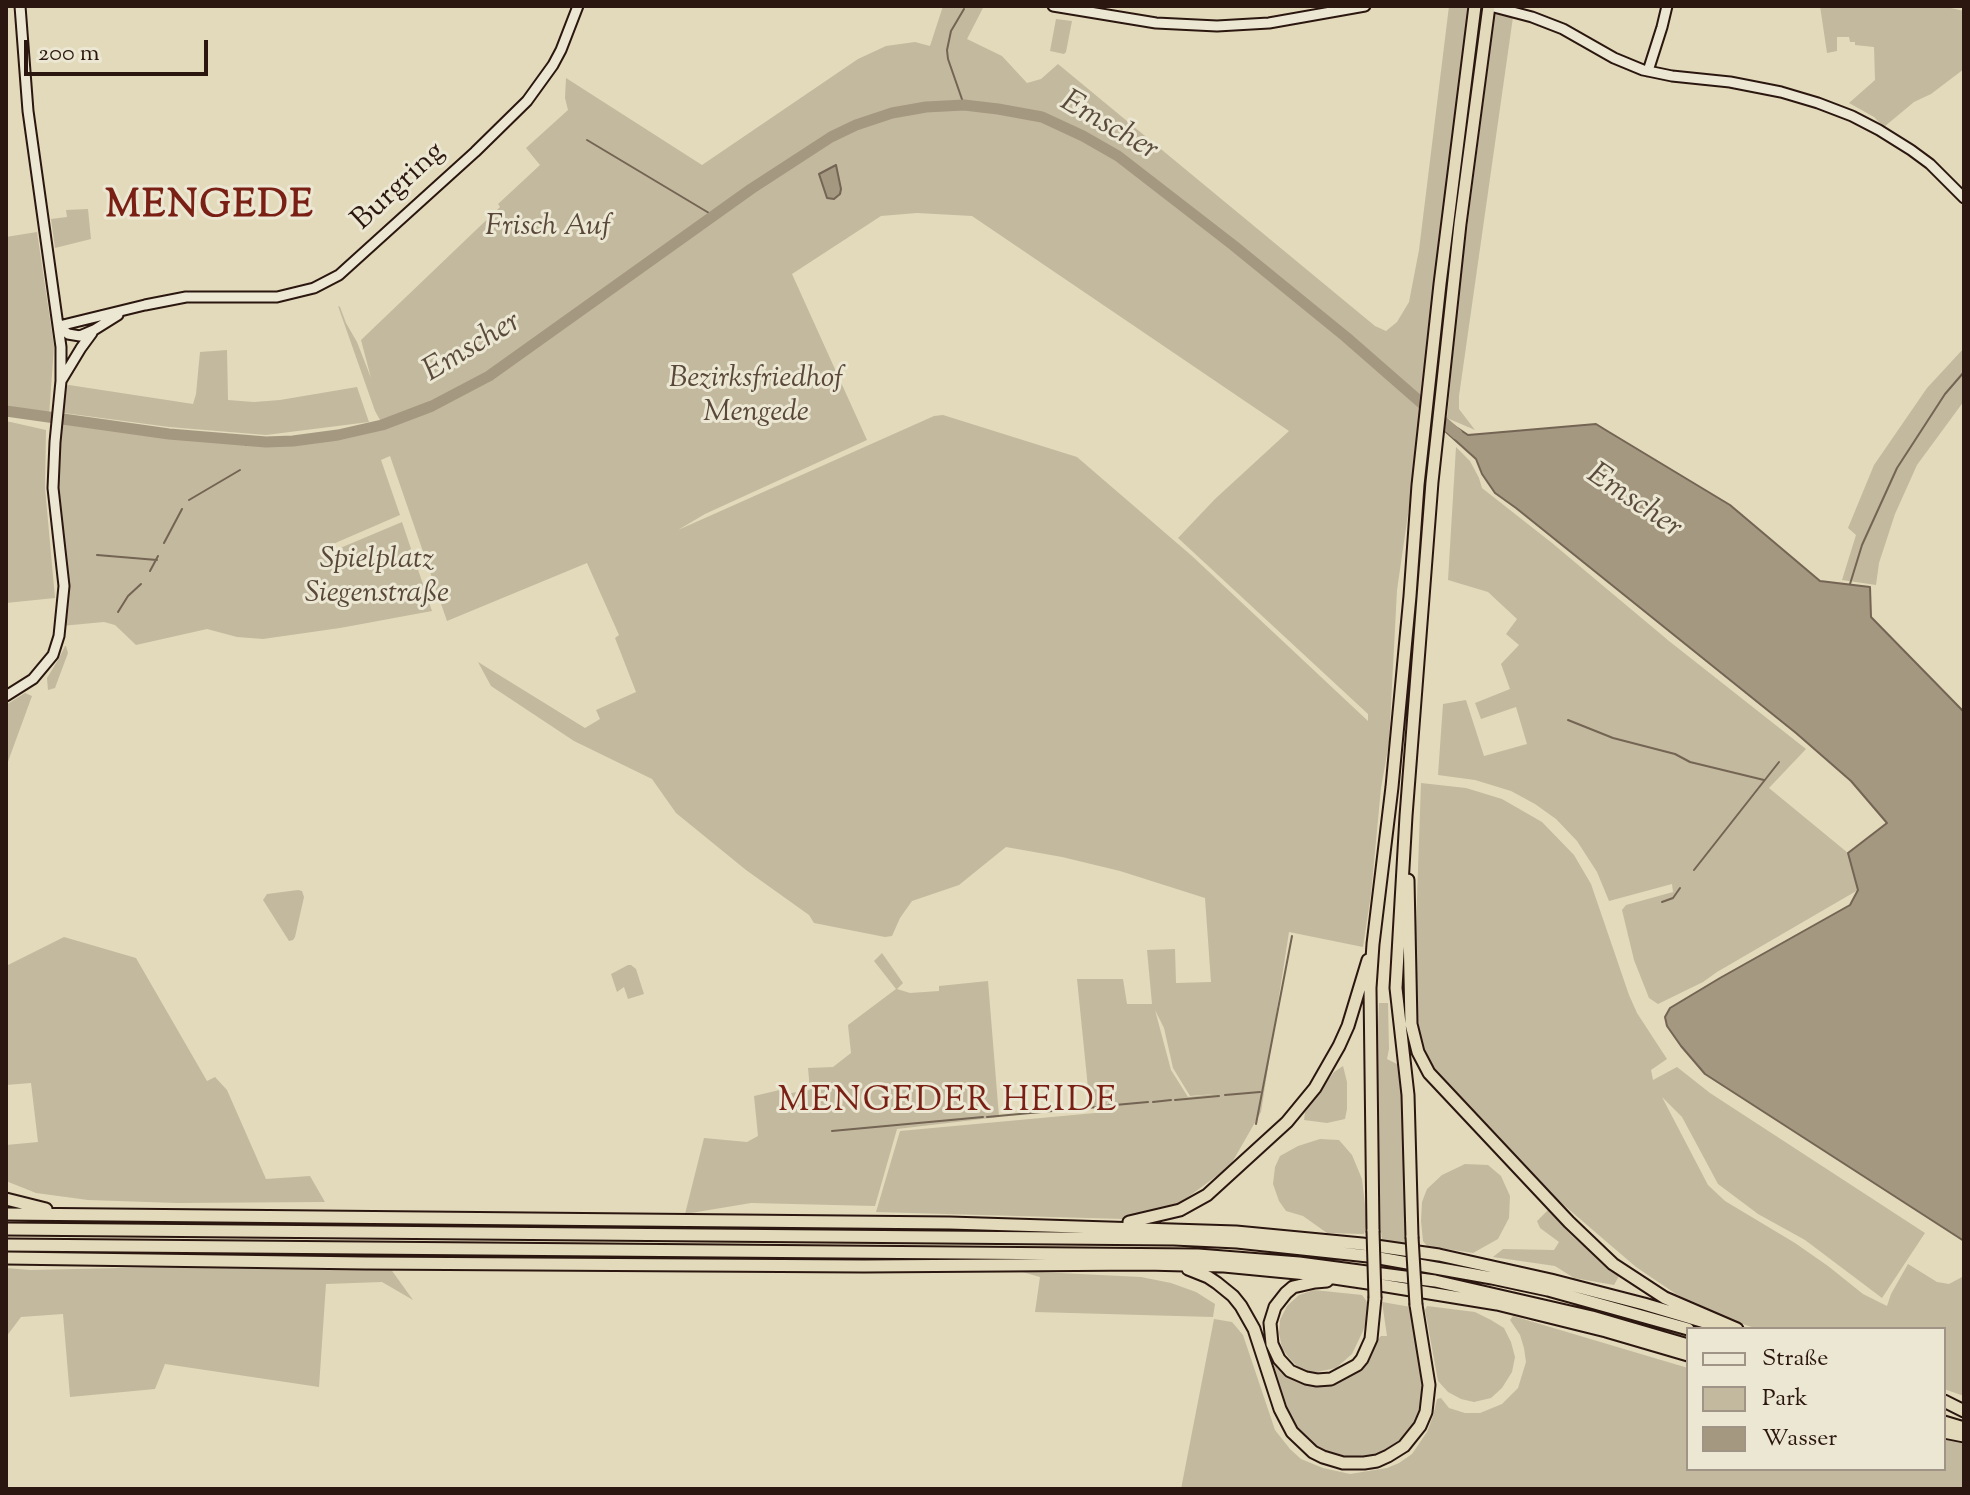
<!DOCTYPE html>
<html>
<head>
<meta charset="utf-8">
<style>
	body { margin:0 }
	#map { position:relative; width:1970px; height:1495px; overflow:hidden; background:#e2dabb; font-family:"Sorts Mill Goudy",serif }
	canvas { display:block }
	.frame { position:absolute; inset:0; border:8px solid #2b170f; pointer-events:none }
	.legend { position:absolute; left:1686px; top:1327px; width:260px; height:144px; box-sizing:border-box; background:#ece7d3; border:2px solid #9f9485; margin:0; padding:10px 14px; list-style:none; font-size:24px; color:#2b170f }
	.legend li { display:flex; align-items:center; gap:16px; height:40px }
	.legend b { width:40px; border:2px solid #9f9485 }
	.scale { position:absolute; left:24px; top:40px; width:184px; height:36px; box-sizing:border-box; border:4px solid #2b170f; border-top:0; padding-left:10px; font-size:24px; line-height:28px; white-space:nowrap; color:#2b170f; -webkit-text-stroke:6px #ece7d3; paint-order:stroke }
</style>
</head>
<body>
<div id="map">
<canvas width="1970" height="1495"></canvas>
<div class="frame"></div>
<ul class="legend">
<li><b style="height:10px;background:#ece7d3"></b>Straße</li>
<li><b style="height:22px;background:#c3b99e"></b>Park</li>
<li><b style="height:22px;background:#a49881"></b>Wasser</li>
</ul>
<div class="scale">200 m</div>
</div>
<script>
const ctx = document.querySelector('canvas').getContext('2d');
ctx.lineJoin = 'round';
function paint(path, color) { ctx.fillStyle = color; ctx.fill(path, 'evenodd'); }
const shape = rows => new Path2D(rows.map(r => 'M' + r).join(''));
function stroke(path, color, width, dash) { ctx.strokeStyle = color; ctx.lineWidth = width; ctx.lineCap = dash ? 'butt' : 'round'; ctx.setLineDash(dash || []); ctx.stroke(path); }
function drawText(font, color, halo, rows, align = 'center') {
  ctx.font = font + ' "Sorts Mill Goudy",serif'; ctx.lineWidth = 6; ctx.setLineDash([]); ctx.textBaseline = 'middle'; ctx.strokeStyle = halo; ctx.fillStyle = color; for (const [text, x, y, turn = 0] of rows) {
    ctx.save(); ctx.translate(x, y); ctx.rotate((+turn || 0) * Math.PI / 180); ctx.textAlign = isNaN(turn) ? turn : align; if (halo) ctx.strokeText(text, 0, 0); ctx.fillText(text, 0, 0); ctx.restore();
  }
}
paint(shape([
	[943,6,984,6,967,39,1002,56,1027,83,1041,79,1058,64,1375,326,1386,331,1397,322,1409,302,1419,250,1449,6,1468,6,1432,297,1421,401,1403,387,1421,403,1413,480,1397,590,1389,743,1381,788,1371,894,1363,947,1289,932,1261,1112,1230,1166,1176,1206,1123,1219,876,1212,900,1131,1106,1112,1109,1098,1106,1106,1090,1108,1077,979,1123,979,1127,1004,1152,1004,1147,950,1175,949,1176,983,1211,982,1205,898,1120,871,1062,857,1006,847,959,885,912,901,900,918,892,936,885,937,814,923,809,915,746,870,676,813,652,779,574,741,491,686,478,662,585,728,600,719,596,710,636,692,615,638,619,635,587,563,447,621,390,456,381,460,400,515,333,544,333,551,402,522,432,611,340,628,263,639,237,637,207,629,136,645,115,625,104,622,61,626,64,597,54,504,57,419,224,439,293,441,338,435,366,429,432,406,455,393,380,420,375,411,338,306,340,307,346,323,357,342,371,378,361,340,500,207,498,204,540,165,526,148,568,110,565,98,566,78,702,165,858,59,886,46,915,42,930,46],
	[917,213,972,216,1289,431,1215,499,1178,538,1368,714,1368,721,1192,556,1077,457,943,415,934,416,678,530,705,514,867,440,792,274,881,216],
	[1155,1010,1164,1028,1173,1068,1190,1096,1214,1094,1188,1097,1171,1070],
	[1820,6,1942,6,1964,11,1964,69,1931,94,1914,102,1884,127,1874,117,1849,103,1875,80,1874,47,1855,45,1855,42,1850,42,1849,37,1837,37,1837,51,1827,53],
	[1495,13,1513,17,1459,396,1459,409,1475,430,1447,418,1459,290],
	[1056,19,1072,21,1066,52,1064,54,1050,51],
	[88,209,91,239,55,248,51,219,67,217,66,210],
	[37,232,54,346,49,416,6,406,6,237],
	[1964,348,1964,401,1917,465,1895,514,1879,563,1876,585,1842,580,1856,535,1848,528,1874,465,1927,388],
	[227,350,228,400,254,402,280,400,357,387,369,422,266,435,169,427,64,413,66,386,69,385,193,404,196,394,200,352],
	[6,421,46,430,45,488,55,598,6,603],
	[1456,447,1470,461,1479,478,1482,488,1552,543,1669,641,1806,749,1769,788,1848,853,1858,890,1717,972,1703,982,1658,1004,1649,998,1634,960,1622,910,1626,905,1673,892,1672,884,1609,901,1597,872,1577,841,1556,819,1535,804,1511,791,1475,780,1438,775,1443,704,1466,700,1484,756,1527,744,1516,707,1481,719,1475,703,1510,689,1501,664,1519,645,1506,634,1517,619,1488,592,1448,580],
	[65,646,66,646,68,653,55,688,48,690,47,678,58,660],
	[25,693,32,696,6,767,6,705],
	[1421,783,1466,788,1502,799,1542,822,1574,855,1591,884,1629,995,1637,1013,1667,1059,1651,1070,1653,1080,1677,1067,1710,1093,1925,1233,1882,1298,1805,1240,1758,1214,1718,1184,1682,1117,1662,1097,1708,1185,1725,1201,1795,1243,1828,1266,1863,1294,1887,1306,1891,1294,1908,1264,1937,1282,1949,1284,1964,1276,1964,1396,1944,1389,1944,1329,1758,1329,1715,1315,1676,1294,1636,1267,1559,1201,1439,1076,1428,1057,1419,1031,1416,992,1416,927],
	[298,890,302,891,304,897,295,937,293,940,289,941,263,900,267,894],
	[64,937,136,958,207,1081,215,1077,227,1090,266,1179,310,1176,325,1202,177,1203,88,1200,36,1193,6,1181,6,1145,38,1142,31,1083,6,1085,6,971,8,965],
	[882,953,903,983,897,989,910,993,939,991,939,986,988,981,999,1117,897,1129,875,1206,751,1203,685,1214,704,1138,747,1142,758,1136,754,1096,784,1089,785,1094,810,1090,808,1068,833,1067,851,1053,848,1025,896,989,874,961],
	[628,965,631,965,636,969,644,994,628,999,624,987,617,992,611,974],
	[1379,1003,1388,1003,1389,1049,1387,1059,1397,1064,1401,1089,1406,1231,1405,1243,1382,1240,1381,1231,1379,1230,1376,1167,1376,1068],
	[1343,1066,1347,1082,1347,1109,1345,1119,1327,1123,1304,1120,1305,1112,1334,1072],
	[1320,1139,1339,1140,1352,1155,1362,1179,1367,1222,1364,1234,1327,1233,1303,1216,1286,1211,1279,1201,1273,1184,1275,1167,1280,1156,1298,1146],
	[1465,1164,1488,1165,1501,1176,1510,1196,1509,1218,1498,1239,1473,1253,1427,1246,1423,1241,1421,1221,1422,1202,1427,1189,1442,1175],
	[1548,1210,1572,1236,1619,1276,1614,1285,1574,1278,1555,1266,1493,1257,1503,1249,1554,1250,1559,1242,1540,1228,1537,1221],
	[209,1266,390,1268,413,1300,382,1282,326,1284,319,1387,165,1364,155,1389,70,1397,63,1314,21,1317,6,1337,6,1268,30,1270],
	[1019,1271,1141,1277,1171,1283,1196,1292,1215,1304,1213,1317,1035,1312,1040,1277],
	[1314,1290,1362,1295,1368,1303,1368,1316,1363,1331,1352,1354,1336,1368,1312,1373,1299,1368,1289,1358,1282,1348,1279,1333,1280,1320,1287,1306,1299,1295],
	[1382,1302,1411,1307,1424,1394,1418,1416,1408,1434,1382,1452,1367,1457,1350,1458,1331,1454,1316,1447,1300,1433,1289,1416,1283,1402,1270,1357,1284,1372,1298,1381,1314,1385,1333,1384,1347,1378,1361,1368,1376,1341,1381,1336,1387,1336],
	[1427,1306,1475,1312,1491,1320,1504,1328,1511,1342,1515,1357,1512,1372,1502,1388,1491,1398,1474,1402,1461,1399,1448,1392,1438,1381,1425,1310],
	[1513,1316,1688,1368,1688,1469,1944,1469,1944,1437,1964,1442,1964,1489,1181,1489,1214,1319,1232,1322,1243,1335,1275,1430,1290,1449,1301,1459,1323,1468,1350,1474,1387,1468,1399,1463,1412,1454,1427,1432,1433,1416,1437,1399,1441,1398,1449,1408,1465,1413,1480,1413,1502,1404,1518,1388,1526,1362,1524,1348,1520,1335,1510,1320]
]), '#c3b99e');
const water = shape([
	[836,165,841,189,840,194,834,199,827,198,819,174,836,165],
	[1447,421,1468,435,1596,424,1604,429,1730,505,1820,581,1870,587,1871,617,1964,712,1964,1241,1705,1074,1681,1046,1667,1026,1665,1017,1670,1008,1720,978,1850,905,1858,890,1848,853,1887,823,1851,781,1796,733,1516,508,1495,493,1482,474,1476,459,1446,432,1447,421]
]);
paint(water, '#a49881');
stroke(water, '#746453', 2);
stroke(shape([
	[964,9,951,31,947,50,948,59,964,105],
	[587,140,714,216],
	[246,445,247,441],
	[189,500,240,470],
	[164,543,182,509],
	[97,555,157,560],
	[150,571,158,556],
	[1850,584,1862,545,1897,468,1945,394,1964,372],
	[118,612,128,596,141,584],
	[1568,720,1613,738,1675,754,1690,762,1764,780],
	[1694,870,1779,762],
	[1662,902,1673,898,1680,888],
	[1225,1095,1260,1092],
	[1175,1100,1219,1096],
	[1153,1102,1171,1100],
	[1104,1106,1148,1102],
	[1086,1108,1099,1107],
	[987,1117,1074,1109],
	[1256,1124,1292,936],
	[832,1131,983,1117]
]), '#746453', 2);
stroke(shape([
	[6,411,169,434,266,442,293,441,338,435,382,425,432,406,489,376,751,189,831,137,856,125,892,113,926,107,964,105,998,109,1042,117,1083,136,1118,156,1233,245,1346,337,1457,434]
]), '#a49881', 11);
const secondary = shape([
	[1053,6,1156,23,1217,26,1269,23,1365,6],
	[1490,6,1532,17,1563,29,1614,58,1643,70,1672,76,1730,82,1781,92,1818,103,1852,116,1879,130,1911,150,1930,164,1964,198],
	[1648,71,1662,27,1667,6],
	[59,326,145,305,186,297,277,297,314,288,339,275,475,152,527,101,553,65,561,50,578,6],
	[59,326,68,334,80,336,94,330,118,315],
	[61,381,81,348,92,333],
	[6,696,33,679,53,655,59,636,64,586,53,488,55,442,61,381,61,347,28,111,20,6]
]);
const highway = shape([
	[1408,880,1411,1024,1418,1052,1429,1073,1569,1222,1613,1264,1665,1298,1737,1329],
	[6,1199,46,1209],
	[6,1214,950,1223,1236,1232,1362,1244,1439,1255,1551,1280,1644,1304,1728,1329],
	[1129,1222,1180,1210,1207,1195,1287,1122,1315,1088,1339,1046,1348,1026,1368,960],
	[6,1229,1174,1239,1237,1242,1368,1256,1492,1278,1548,1290,1688,1329],
	[1373,1231,1370,988,1373,944,1392,787,1410,596,1418,485,1440,284,1475,6],
	[1412,1237,1408,1095,1396,988,1406,816,1432,482,1460,224,1489,6],
	[6,1245,1198,1255,1299,1263,1435,1281,1592,1317,1688,1345],
	[6,1258,365,1263,864,1266,1146,1264,1224,1266,1307,1274,1368,1283,1497,1304,1606,1331,1688,1355],
	[1188,1269,1208,1277,1217,1283,1233,1296,1241,1306,1254,1329,1280,1409,1292,1432,1313,1452,1323,1457,1343,1463,1364,1463,1377,1461,1388,1456,1404,1446,1420,1426,1426,1412,1429,1385,1416,1305],
	[1327,1281,1315,1282,1293,1287,1286,1293,1275,1307,1270,1323,1272,1344,1279,1359,1290,1371,1306,1378,1317,1380,1331,1379,1357,1365,1362,1359,1371,1339,1375,1298],
	[1944,1401,1964,1411],
	[1944,1422,1964,1428],
	[1944,1432,1964,1436]
]);
stroke(secondary, '#2b170f', 13);
stroke(highway, '#2b170f', 15);
stroke(secondary, '#ece7d3', 9);
stroke(highway, '#e2dabb', 11);
const highwayBridge = shape([
	[1373,1231,1375,1298],
	[1412,1237,1416,1305]
]);
stroke(highwayBridge, '#2b170f', 15, []);
stroke(highwayBridge, '#e2dabb', 11);
drawText('30px', '#2b170f', '#ece7d3', [
	["Burgring",400,188,-43]
]);
drawText('italic 30px', '#59483a', '#ece7d3', [
	["Frisch Auf",548,229],
	["Bezirksfriedhof",756,381],
	["Mengede",756,415],
	["Spielplatz",377,562],
	["Siegenstraße",377,596]
]);
drawText('italic 32px', '#5b4b3d', '#ece7d3', [
	["Emscher",1108,128,30],
	["Emscher",473,349,-31],
	["Emscher",1633,503,34]
]);
ctx.letterSpacing = '2px';
drawText('34px', '#7a1f14', '#ece7d3', [
	["MENGEDER HEIDE",948,1104]
]);
ctx.letterSpacing = '0px';
ctx.letterSpacing = '2px';
drawText('bold 38px', '#7a1f14', '#ece7d3', [
	["MENGEDE",210,210]
]);
ctx.letterSpacing = '0px';
</script>
</body>
</html>
